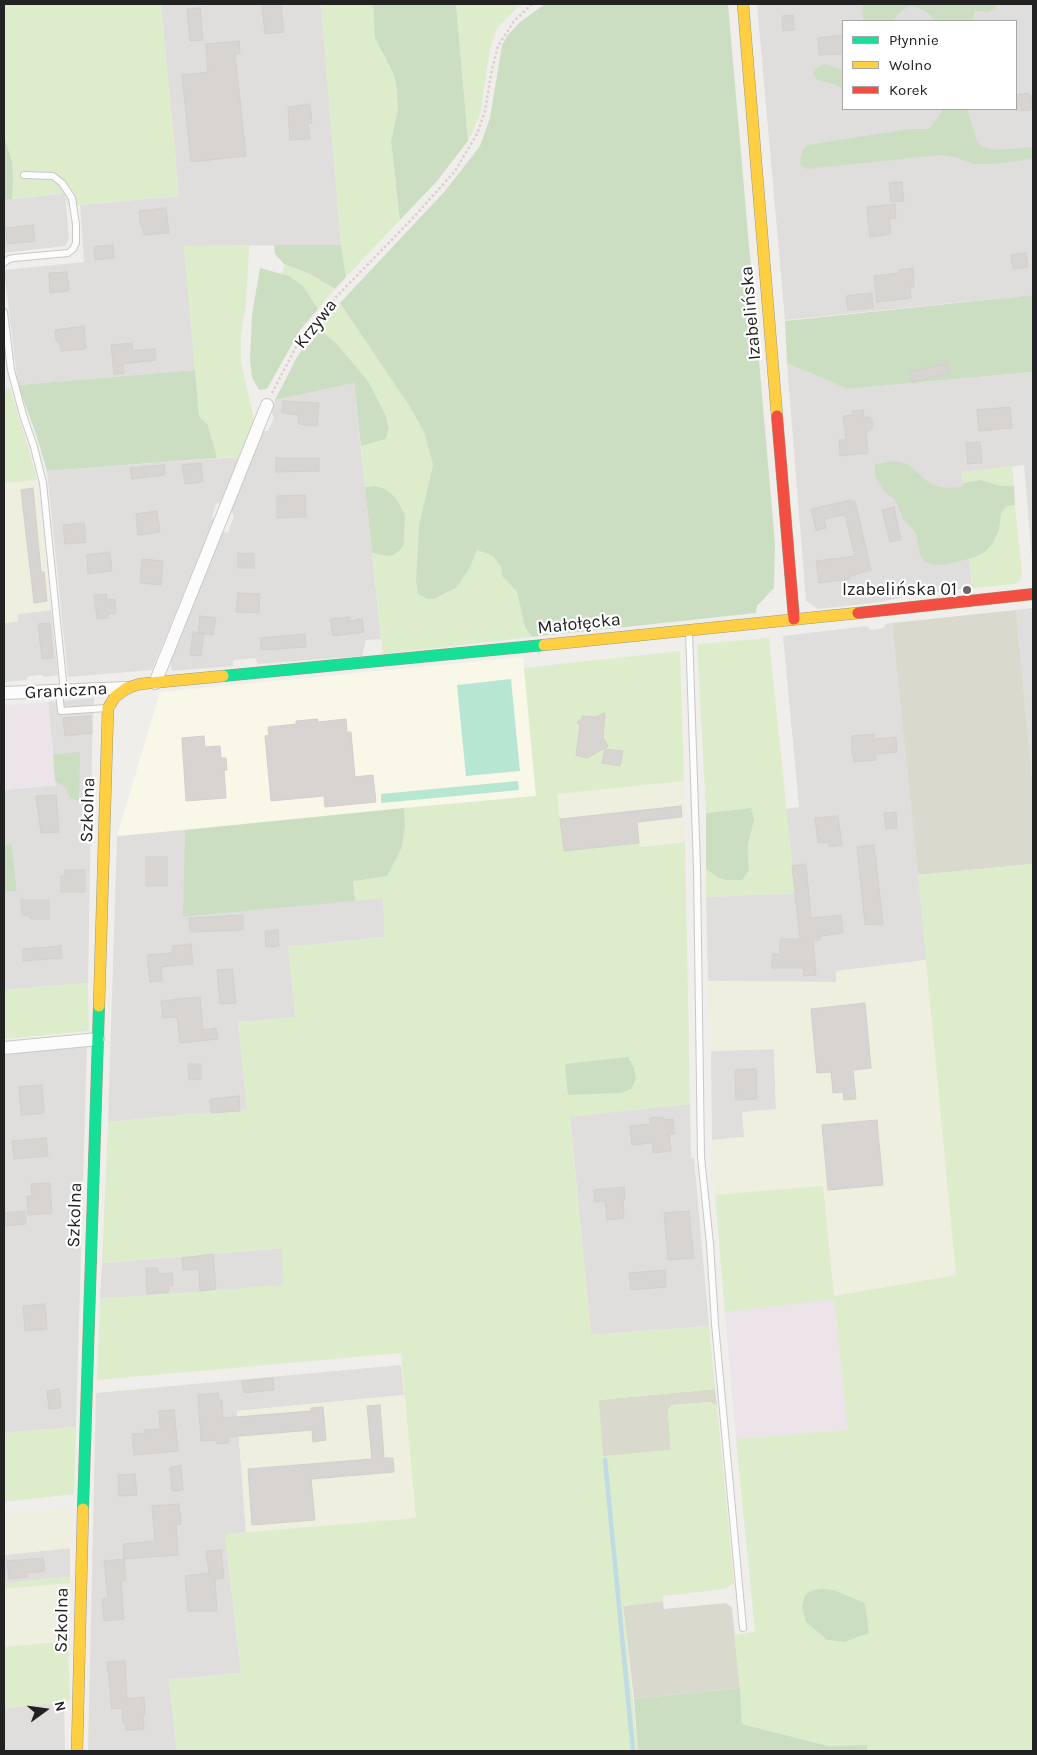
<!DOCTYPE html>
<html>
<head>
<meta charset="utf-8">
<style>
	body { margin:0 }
	#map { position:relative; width:1037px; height:1755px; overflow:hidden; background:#f0eeeb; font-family:Karla,sans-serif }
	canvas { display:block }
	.frame { position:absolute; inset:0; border:5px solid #222; pointer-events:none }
	.legend { position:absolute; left:842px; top:20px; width:175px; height:90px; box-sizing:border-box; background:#fff; border:1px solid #a7a7a7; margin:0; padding:6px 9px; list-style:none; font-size:15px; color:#222 }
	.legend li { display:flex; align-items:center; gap:10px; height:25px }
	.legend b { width:25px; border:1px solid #a7a7a7 }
	.north { position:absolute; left:20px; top:1685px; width:50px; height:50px; -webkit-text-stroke:4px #fff; paint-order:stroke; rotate:76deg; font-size:14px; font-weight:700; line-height:20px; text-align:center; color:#222 }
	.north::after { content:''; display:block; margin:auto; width:18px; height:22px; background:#222; clip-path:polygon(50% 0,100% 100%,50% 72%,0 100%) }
</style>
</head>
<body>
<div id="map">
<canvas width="1037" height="1755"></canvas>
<div class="frame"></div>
<ul class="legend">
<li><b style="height:6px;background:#16e098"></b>Płynnie</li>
<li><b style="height:6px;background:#ffcf43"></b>Wolno</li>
<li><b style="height:6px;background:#f24e42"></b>Korek</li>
</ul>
<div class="north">N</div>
</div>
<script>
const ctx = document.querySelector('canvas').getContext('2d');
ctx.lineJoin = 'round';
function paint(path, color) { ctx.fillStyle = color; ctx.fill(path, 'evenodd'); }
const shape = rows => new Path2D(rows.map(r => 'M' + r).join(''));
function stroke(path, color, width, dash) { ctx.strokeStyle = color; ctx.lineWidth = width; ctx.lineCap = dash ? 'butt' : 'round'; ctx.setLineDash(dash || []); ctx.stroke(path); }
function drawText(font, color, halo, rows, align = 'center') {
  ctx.font = font + ' Karla,sans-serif'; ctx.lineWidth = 4.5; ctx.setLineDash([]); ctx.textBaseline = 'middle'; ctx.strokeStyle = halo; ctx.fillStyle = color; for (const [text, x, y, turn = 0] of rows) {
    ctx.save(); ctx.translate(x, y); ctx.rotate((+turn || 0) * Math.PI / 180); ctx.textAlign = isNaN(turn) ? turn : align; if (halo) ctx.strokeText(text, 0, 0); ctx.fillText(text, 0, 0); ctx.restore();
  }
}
paint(shape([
	[161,4,321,4,341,245,184,246,195,370,18,385,4,270,84,262,80,205,179,196],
	[757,4,1033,4,1033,295,785,320],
	[843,21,1016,21,1016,109,843,109],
	[65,193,69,239,65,246,4,253,4,200],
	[787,363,847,389,1033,372,1033,570,1024,465,962,472,972,588,916,594,881,602,818,609,806,601],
	[354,383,381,639,366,640,362,656,258,664,255,658,234,660,233,666,172,671,170,661,222,531,228,533,234,516,231,511,262,431,268,431,274,418,271,411,275,400],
	[239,457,220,503,216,504,212,516,214,519,210,529,152,670,68,677,47,471],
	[1033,608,1033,788,1016,610],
	[51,610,58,675,45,677,41,675,29,676,26,680,4,682,4,623,18,621,17,614],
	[892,623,927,960,836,971,836,982,708,981,706,897,795,893,786,809,799,807,783,636,867,626,871,630,878,629,884,628,886,624],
	[94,698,92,751,88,983,4,990,4,892,17,890,12,844,4,845,4,790,56,785,48,702],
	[185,830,184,917,383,898,385,937,288,947,296,1018,238,1022,247,1109,108,1122,117,836],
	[87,1046,76,1427,4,1433,4,1054],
	[774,1049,776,1110,744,1137,712,1140,711,1051],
	[690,1104,691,1158,694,1158,709,1326,591,1335,570,1116],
	[283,1248,283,1286,100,1299,102,1263],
	[401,1365,404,1395,237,1411,246,1532,225,1534,241,1673,169,1680,177,1751,88,1751,96,1393],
	[70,1548,70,1577,4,1583,4,1555],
	[64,1702,65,1751,4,1751,4,1708]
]), '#dfdedc');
paint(shape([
	[48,702,56,785,4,790,4,705],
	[834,1298,848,1430,736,1439,725,1312]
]), '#ede4e9');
paint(shape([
	[523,657,536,796,117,836,160,692]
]), '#f8f7e8');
paint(shape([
	[1016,610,1033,788,1033,864,918,875,892,623],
	[715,1389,717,1406,710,1402,672,1405,668,1410,671,1450,603,1457,598,1400],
	[663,1601,664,1609,726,1603,732,1608,740,1688,634,1699,623,1606]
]), '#d9d9cd');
paint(shape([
	[37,480,51,610,18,614,18,621,4,623,4,483],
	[684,781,685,842,639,847,639,843,564,851,557,794],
	[927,960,956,1275,834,1296,823,1186,715,1195,712,1140,744,1137,742,1112,776,1109,774,1049,711,1051,708,981,836,982,836,971],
	[404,1395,416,1518,246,1532,237,1411],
	[72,1508,70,1548,4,1555,4,1514],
	[70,1583,68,1641,4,1647,4,1589]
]), '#efefdf');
paint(shape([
	[4,4,161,4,179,196,67,206,65,193,12,199,12,161,4,137],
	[321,4,373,4,375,38,392,71,396,83,398,109,391,141,400,220,346,277,341,245],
	[456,4,523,4,515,10,497,28,490,49,480,115,468,141],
	[184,246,249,246,246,304,241,335,241,363,254,419,239,457,217,458,208,425,199,416],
	[284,264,310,274,335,289,318,309,303,286,282,274],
	[340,303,410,407,424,432,433,465,419,525,416,579,440,597,456,588,477,550,494,556,501,567,502,576,517,592,525,627,532,637,383,654,372,553,387,556,404,544,405,517,375,486,365,487,361,446,386,439,389,428,386,416,368,381,337,344,318,328],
	[10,388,28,447,37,480,4,483,4,389],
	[1012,466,1014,486,1002,486,980,480,963,483,962,472],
	[1015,505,1022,573,1020,580,1015,584,972,588,970,558,976,557,986,551,993,543,999,530,1000,513,1007,506],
	[769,638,795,893,706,897,706,869,717,877,749,870,748,846,753,825,750,808,706,813,697,644],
	[680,651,684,781,557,794,564,851,639,843,640,847,685,842,690,1104,570,1117,591,1335,709,1326,715,1389,599,1400,603,1456,671,1450,668,1410,673,1405,710,1402,717,1406,734,1583,725,1589,663,1596,663,1601,623,1606,638,1751,177,1751,169,1680,241,1673,225,1534,416,1518,401,1353,97,1380,100,1299,283,1285,282,1248,102,1263,108,1122,247,1109,238,1022,296,1017,288,947,385,937,383,898,355,901,353,881,405,824,404,808,536,796,524,668],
	[1033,864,1033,1751,867,1751,866,1745,828,1746,742,1724,740,1688,734,1635,755,1632,736,1439,848,1430,834,1299,725,1312,715,1195,823,1186,834,1296,956,1275,918,875],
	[806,1622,863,1636,845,1642,827,1640],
	[88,983,89,1031,4,1039,4,990],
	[76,1427,74,1494,4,1502,4,1433],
	[70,1577,70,1583,4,1589,4,1583],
	[68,1641,70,1700,64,1702,4,1708,4,1647]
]), '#ddeccb');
paint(shape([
	[373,4,456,4,468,141,437,181,400,220,391,141,398,109,396,83,392,71,375,38],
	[545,4,728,4,775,544,774,588,757,606,756,613,532,637,525,627,517,592,502,576,501,567,493,556,477,550,470,567,456,588,434,599,427,599,418,594,416,579,419,525,433,465,424,432,410,407,340,303,445,191,480,146,490,118,502,45,508,35,520,22],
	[862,4,995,4,996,8,988,12,975,11,973,17,974,21,935,21,929,14,922,9,911,6,903,10,892,21,863,21],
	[824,64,843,70,843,89,834,84,817,80,813,74,815,69],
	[944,109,967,109,977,141,982,147,997,150,1033,147,1033,159,992,164,973,164,955,157,940,155,807,169,801,166,800,160,803,150,808,145,909,129,929,129],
	[4,137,12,161,13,178,12,199,4,200],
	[274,245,341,245,346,277,335,289,310,274,284,264,275,254],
	[260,268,289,276,303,286,318,309,300,330,267,389,259,390,252,377,250,360,252,314],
	[1033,295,1033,372,847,389,787,363,785,321],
	[318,328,337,344,368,381,386,416,389,428,386,439,361,446,354,383,275,400,297,357],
	[195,370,199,416,208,425,217,458,47,471,36,434,18,385],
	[896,461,909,465,927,481,936,486,950,488,963,487,963,483,980,480,1002,486,1014,486,1015,505,1007,506,1001,513,999,530,993,543,986,551,976,557,948,564,934,565,925,562,920,554,916,533,904,520,895,500,885,492,879,484,875,475,875,464],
	[375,486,385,489,395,497,403,511,405,517,404,544,400,550,393,555,387,556,372,553,365,487],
	[80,752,79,801,70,798,66,788,55,781,53,754],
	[404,808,405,824,402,847,387,876,353,881,355,901,183,917,185,830],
	[751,808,754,820,748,846,749,870,742,880,726,880,717,877,706,869,706,813],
	[12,844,17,891,4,892,4,845],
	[628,1057,634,1068,636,1079,631,1089,620,1093,568,1095,565,1064],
	[824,1589,833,1590,865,1603,869,1633,845,1642,827,1640,806,1622,802,1607,805,1595,813,1590],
	[740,1688,742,1724,828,1746,867,1745,867,1751,638,1751,634,1699]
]), '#cbdec1');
paint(shape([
	[511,679,520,771,466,776,457,685],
	[518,781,519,790,381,803,381,794]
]), '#b7e6d2');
stroke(shape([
	[605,1460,633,1751]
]), '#bfdbe3', 4.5);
const building = shape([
	[262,4,281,4,284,32,265,34,262,4],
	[200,8,203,40,190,41,187,9,200,8],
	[793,15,794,30,783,31,782,16,793,15],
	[843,35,843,54,819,55,818,38,843,35],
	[239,41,240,53,235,54,246,156,191,162,182,75,208,72,206,44,239,41],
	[1029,93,1029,95,1031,95,1032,108,1030,108,1031,110,1016,111,1016,95,1029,93],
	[310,104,312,123,308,123,310,139,290,140,288,107,310,104],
	[902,182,904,201,891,202,889,183,902,182],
	[895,204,896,218,889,219,891,234,870,237,867,207,895,204],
	[166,208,169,233,144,235,143,227,141,227,139,211,166,208],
	[33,225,35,241,7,244,6,228,33,225],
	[113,245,114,258,95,260,94,247,113,245],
	[1026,253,1028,267,1013,269,1011,255,1026,253],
	[913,268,914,287,910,287,911,298,877,302,874,276,899,273,899,270,913,268],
	[67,272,69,291,50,293,49,273,67,272],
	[872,293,873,308,848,310,846,296,872,293],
	[84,326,86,349,61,351,59,341,56,341,55,330,84,326],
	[132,343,133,351,155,349,156,360,123,364,124,373,114,374,111,345,132,343],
	[947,363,949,374,912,382,909,372,947,363],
	[283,401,319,403,317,426,298,424,299,415,282,413,283,401],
	[1010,407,1012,428,979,431,977,410,1010,407],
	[863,410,864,418,869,417,873,422,873,426,870,431,866,431,868,453,840,456,839,440,846,440,843,416,853,415,852,411,863,410],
	[980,442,982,463,968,464,966,443,980,442],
	[276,458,319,458,319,471,276,472,276,458],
	[201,463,203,482,185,484,182,465,201,463],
	[164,465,165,475,132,479,130,468,164,465],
	[33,488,41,572,44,572,47,601,34,603,21,490,33,488],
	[305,495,306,517,277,518,277,496,305,495],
	[851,500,851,501,855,501,871,570,850,576,850,579,819,583,816,561,855,556,845,515,824,519,826,528,816,530,811,509,851,500],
	[894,507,901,540,890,542,882,510,894,507],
	[157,511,160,532,138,535,136,514,157,511],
	[84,523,86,542,65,544,63,525,84,523],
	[110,552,112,571,88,574,87,555,110,552],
	[238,553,254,554,254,568,238,568,238,553],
	[142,559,163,561,161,585,140,583,142,559],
	[238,593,260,594,259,613,236,612,238,593],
	[106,594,107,600,115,599,116,613,108,614,108,618,97,619,94,595,106,594],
	[200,616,216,618,213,635,198,633,200,616],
	[349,617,349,621,362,619,364,632,333,636,330,619,349,617],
	[50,623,53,658,42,659,38,624,50,623],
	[193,632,204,633,201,656,190,655,193,632],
	[305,634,306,647,261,650,260,638,305,634],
	[605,713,603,738,608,746,587,758,576,755,580,726,577,722,582,719,582,716,595,717,605,713],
	[90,716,92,733,65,736,63,718,90,716],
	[317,719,318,722,346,719,347,732,351,732,355,777,373,775,376,802,325,807,324,796,271,801,265,736,269,735,268,727,296,724,296,721,317,719],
	[874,734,874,739,896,737,897,752,876,754,876,760,854,762,853,755,852,755,852,736,874,734],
	[204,736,205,747,220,746,221,758,226,758,227,770,224,770,226,798,186,801,182,738,204,736],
	[605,749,623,751,620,766,602,763,605,749],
	[56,795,59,832,41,833,36,796,56,795],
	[681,806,682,817,637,822,639,843,564,851,560,819,681,806],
	[896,812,897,828,886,829,884,813,896,812],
	[838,816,842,845,829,847,829,842,818,843,815,818,838,816],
	[874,845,883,924,865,925,857,847,874,845],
	[146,857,167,857,167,886,146,886,146,857],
	[806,864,811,918,841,915,843,933,820,936,820,940,813,940,816,975,804,976,803,968,772,968,772,954,780,954,780,939,800,939,792,866,806,864],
	[65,870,85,870,85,892,61,892,61,876,65,876,65,870],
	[21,900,49,900,49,919,30,919,30,916,22,916,21,900],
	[243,915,243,930,190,932,189,918,243,915],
	[278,930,279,946,266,947,265,931,278,930],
	[191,944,193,964,161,967,162,981,150,982,147,955,172,953,172,946,191,944],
	[61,946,62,958,23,961,23,949,61,946],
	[232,969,236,1003,220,1004,217,970,232,969],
	[200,997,203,1030,216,1028,218,1039,180,1043,177,1017,163,1018,161,1001,200,997],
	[865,1003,871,1068,853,1070,856,1099,844,1100,843,1092,833,1093,831,1072,817,1073,811,1009,865,1003],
	[188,1064,201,1064,201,1079,189,1080,188,1064],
	[756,1069,757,1099,736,1100,735,1070,756,1069],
	[42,1085,44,1113,21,1115,19,1087,42,1085],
	[239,1096,240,1111,211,1113,210,1099,239,1096],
	[663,1117,663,1120,673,1119,674,1134,669,1134,671,1151,653,1153,652,1143,632,1145,630,1126,650,1124,650,1118,663,1117],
	[877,1120,883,1185,828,1190,822,1125,877,1120],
	[46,1138,48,1156,14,1159,12,1141,46,1138],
	[50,1183,52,1213,28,1215,27,1196,32,1196,31,1184,50,1183],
	[624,1187,625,1199,623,1200,624,1218,607,1220,605,1201,595,1202,594,1190,624,1187],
	[25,1211,26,1224,4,1226,4,1213,25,1211],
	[689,1211,694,1258,668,1260,664,1213,689,1211],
	[213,1254,216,1289,200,1291,199,1269,183,1270,182,1258,213,1254],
	[146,1268,157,1268,158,1274,172,1273,173,1285,168,1286,169,1292,147,1294,146,1268],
	[665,1270,666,1287,631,1290,629,1273,665,1270],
	[45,1304,47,1329,25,1331,23,1306,45,1304],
	[273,1378,274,1390,244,1393,242,1381,273,1378],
	[59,1389,61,1408,49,1409,47,1391,59,1389],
	[218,1393,219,1400,222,1400,223,1418,311,1411,311,1408,323,1407,326,1440,313,1442,312,1430,228,1437,229,1443,217,1444,216,1440,201,1441,198,1395,218,1393],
	[380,1405,384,1458,393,1458,394,1472,311,1479,315,1520,252,1525,248,1469,372,1459,367,1406,380,1405],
	[174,1410,178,1451,134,1455,132,1434,145,1433,144,1430,160,1429,159,1411,174,1410],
	[181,1466,183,1490,172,1491,170,1467,181,1466],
	[135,1474,137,1495,119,1496,118,1475,135,1474],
	[179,1504,181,1524,176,1525,178,1555,124,1559,123,1544,155,1541,152,1506,179,1504],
	[221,1550,224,1578,215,1579,217,1611,188,1611,185,1576,209,1573,206,1551,221,1550],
	[43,1558,45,1571,27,1573,27,1577,9,1579,7,1561,43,1558],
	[124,1559,126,1581,121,1581,124,1619,104,1621,102,1599,108,1598,104,1561,124,1559],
	[125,1661,127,1699,144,1697,145,1715,143,1715,144,1729,126,1730,125,1723,123,1723,122,1708,112,1709,107,1662,125,1661]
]);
paint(building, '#d7d4d2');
stroke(building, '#d3d0cc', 1);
const lane = shape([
	[4,263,9,259,14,258,68,253,73,249,76,243,76,224,72,198,62,183,53,176,24,175],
	[4,312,11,370,23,415,34,447,43,483,64,691],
	[689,631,697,869,701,1157,710,1244,715,1324,743,1628],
	[59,691,61,711,107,708]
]);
const street = shape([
	[155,683,267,405],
	[4,693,127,688],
	[4,1048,98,1039]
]);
const fast = shape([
	[223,676,544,645],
	[83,1509,99,1006]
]);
const slow = shape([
	[743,4,777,416],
	[544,645,858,613],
	[99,1006,108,708,115,697,127,688,140,684,223,676],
	[77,1751,83,1509]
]);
const jam = shape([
	[777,416,794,619],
	[858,613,1033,594]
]);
stroke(lane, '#c9c8c7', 8);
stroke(street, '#c9c8c7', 14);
stroke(fast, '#999a82', 12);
stroke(slow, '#999a82', 12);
stroke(jam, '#999a82', 12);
stroke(shape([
	[272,393,298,343,337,296,412,219,455,171,477,134,485,111,491,74,498,46,514,21,532,4]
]), '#dccecd', 2.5, [2.5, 2.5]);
stroke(lane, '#fdfcfc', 6);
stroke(street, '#fdfcfc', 12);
stroke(fast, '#16e098', 11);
stroke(slow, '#ffcf43', 11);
stroke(jam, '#f24e42', 11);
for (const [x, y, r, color] of [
	[967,590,5,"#6a6968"]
]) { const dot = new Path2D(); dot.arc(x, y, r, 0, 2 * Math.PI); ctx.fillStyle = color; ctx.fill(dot); stroke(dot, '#fff', 2); }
drawText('18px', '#222', '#fff', [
	["Izabelińska",751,313,-95],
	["Krzywa",316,324,-52],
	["Małołęcka",579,624,-6],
	["Graniczna",66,691,-3],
	["Szkolna",88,810,-88],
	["Szkolna",75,1215,-88],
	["Szkolna",62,1620,-89]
]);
drawText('18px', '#222', '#fff', [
	["Izabelińska 01",957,590]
], 'right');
</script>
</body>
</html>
